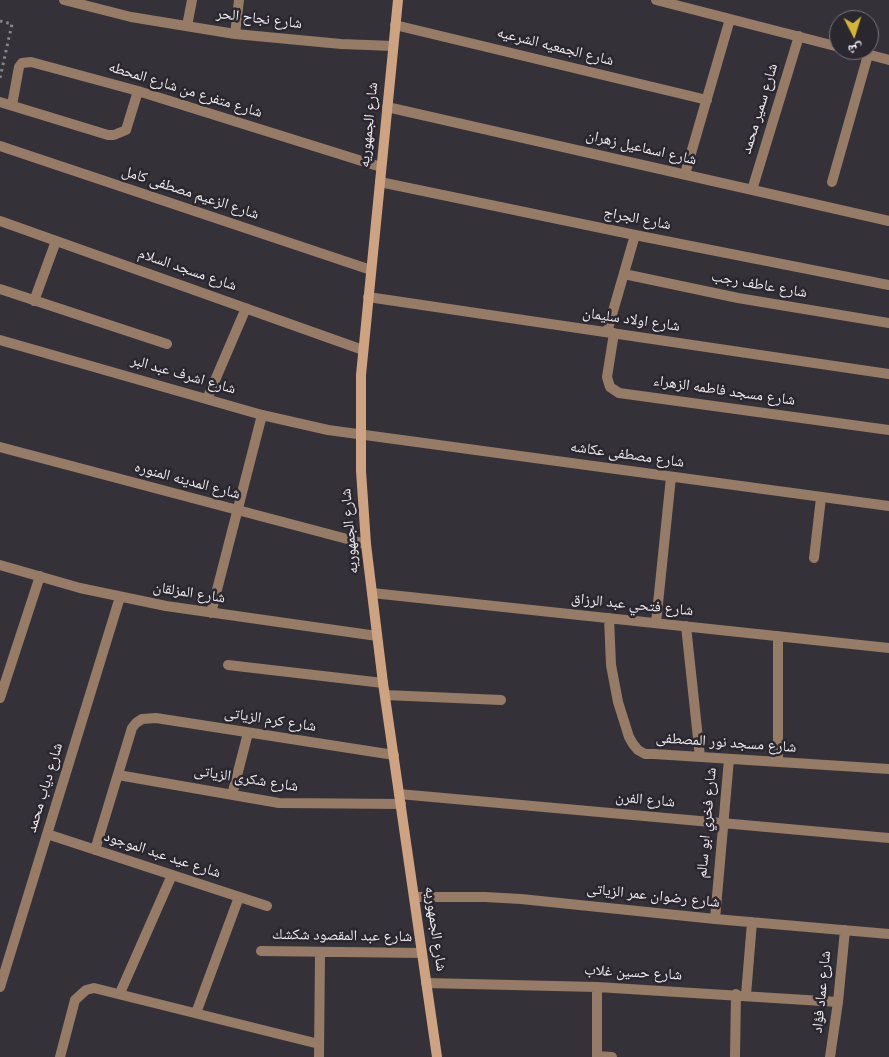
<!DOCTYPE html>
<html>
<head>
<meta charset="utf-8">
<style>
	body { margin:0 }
	#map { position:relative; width:889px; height:1057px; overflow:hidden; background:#343139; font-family:Spectral,"Noto Naskh Arabic",serif }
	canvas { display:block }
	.north { position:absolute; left:829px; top:10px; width:50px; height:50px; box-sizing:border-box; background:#2a272f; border:1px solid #79767d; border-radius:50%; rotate:175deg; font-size:14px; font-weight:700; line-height:20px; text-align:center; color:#efedf2 }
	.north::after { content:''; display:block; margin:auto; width:18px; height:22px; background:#d5b534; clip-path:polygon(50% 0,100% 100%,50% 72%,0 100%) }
</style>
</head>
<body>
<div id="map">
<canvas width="889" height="1057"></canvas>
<div class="north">ش</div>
</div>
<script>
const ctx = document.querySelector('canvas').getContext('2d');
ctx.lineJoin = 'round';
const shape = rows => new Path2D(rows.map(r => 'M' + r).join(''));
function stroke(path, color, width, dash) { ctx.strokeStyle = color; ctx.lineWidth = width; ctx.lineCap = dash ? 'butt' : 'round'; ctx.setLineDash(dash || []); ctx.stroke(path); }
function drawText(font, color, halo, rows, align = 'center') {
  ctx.font = font + ' Spectral,"Noto Naskh Arabic",serif'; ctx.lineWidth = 5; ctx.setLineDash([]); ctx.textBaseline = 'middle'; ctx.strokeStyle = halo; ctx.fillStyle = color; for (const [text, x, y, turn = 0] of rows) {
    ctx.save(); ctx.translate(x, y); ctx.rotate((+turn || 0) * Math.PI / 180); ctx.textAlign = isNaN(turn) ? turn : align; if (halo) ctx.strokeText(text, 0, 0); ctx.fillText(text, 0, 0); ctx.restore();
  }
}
stroke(shape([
	[0,21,12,24,0,78]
]), '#87848b', 3, [2.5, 4]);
stroke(shape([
	[64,0,131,17,235,34,341,44,393,46],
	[656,0,839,47],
	[395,25,707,100],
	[187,26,192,0],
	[235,34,239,0],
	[851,50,889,60],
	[0,102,108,135,114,135,126,130,138,91],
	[12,105,19,67,22,63,31,62,138,91,381,167],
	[387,107,889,221],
	[0,146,371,270],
	[685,174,730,19],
	[380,182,635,235,889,285],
	[832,182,868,55],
	[752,190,799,36],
	[0,221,363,350],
	[624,274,738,298,889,323],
	[0,289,167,344],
	[368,297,889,374],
	[34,301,56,241],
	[607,332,635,235],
	[614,333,607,377,610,387,619,393,889,430],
	[0,340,262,415,328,430,889,506],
	[207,399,246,308],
	[0,447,366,544],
	[814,558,821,498],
	[0,565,80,588,166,606,377,636],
	[372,593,889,648],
	[211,613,262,415],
	[609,618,611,665,618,702,629,737,633,744,638,750,645,754,654,754,889,769],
	[656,623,671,477],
	[686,626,700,757],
	[228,665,383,683],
	[385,695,501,700],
	[0,698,40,576],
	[778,762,778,636],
	[118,775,279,803,401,804],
	[399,794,889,838],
	[232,795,248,733],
	[47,834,267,906],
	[95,850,132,728,136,723,142,719,156,718,394,755],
	[414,897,485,897,521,899,715,919,889,934],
	[715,919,729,759],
	[261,951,422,953],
	[426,983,597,987,838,1002],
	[0,987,120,597],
	[120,993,172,875],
	[746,995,752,922],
	[196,1013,239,897],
	[597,1056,612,1057],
	[60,1057,75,1000,86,990,94,988,319,1044],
	[319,1057,320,952],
	[597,1057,597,987],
	[735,1057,736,994],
	[830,1057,838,1002,845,930]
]), '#967b66', 10);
stroke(shape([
	[398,0,361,375,361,471,366,544,383,683,437,1057]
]), '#cea382', 10);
drawText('15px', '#efedf2', '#2a272f', [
	["شارع نجاح الحر",259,20,7],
	["شارع الجمعيه الشرعيه",555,48,14],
	["شارع متفرع من شارع المحطه",185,91,17],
	["شارع سمير محمد",761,109,-73],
	["شارع الجمهوريه",370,125,-84],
	["شارع اسماعيل زهران",641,149,13],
	["شارع الزعيم مصطفى كامل",190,194,18],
	["شارع الجراج",637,220,11],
	["شارع مسجد السلام",187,271,19],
	["شارع عاطف رجب",759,286,10],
	["شارع اولاد سليمان",631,321,8],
	["شارع اشرف عبد البر",183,376,16],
	["شارع مسجد فاطمه الزهراء",724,392,8],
	["شارع مصطفى عكاشه",627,456,8],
	["شارع المدينه المنوره",187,482,15],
	["شارع الجمهوريه",351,531,-95],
	["شارع المزلقان",189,594,9],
	["شارع فتحي عبد الرزاق",632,606,6],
	["شارع كرم الزياتى",270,721,9],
	["شارع مسجد نور المصطفى",726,744,4],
	["شارع شكرى الزياتى",246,780,9],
	["شارع دياب محمد",46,788,-73],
	["شارع الفرن",645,801,5],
	["شارع فخري ابو سالم",708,823,-85],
	["شارع عيد عبد الموجود",162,856,18],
	["شارع رضوان عمر الزياتى",653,897,6],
	["شارع الجمهوريه",434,929,82],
	["شارع عبد المقصود شكشك",342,937,1],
	["شارع حسين غلاب",633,974,3],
	["شارع عماد فؤاد",823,992,-84]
]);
</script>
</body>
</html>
